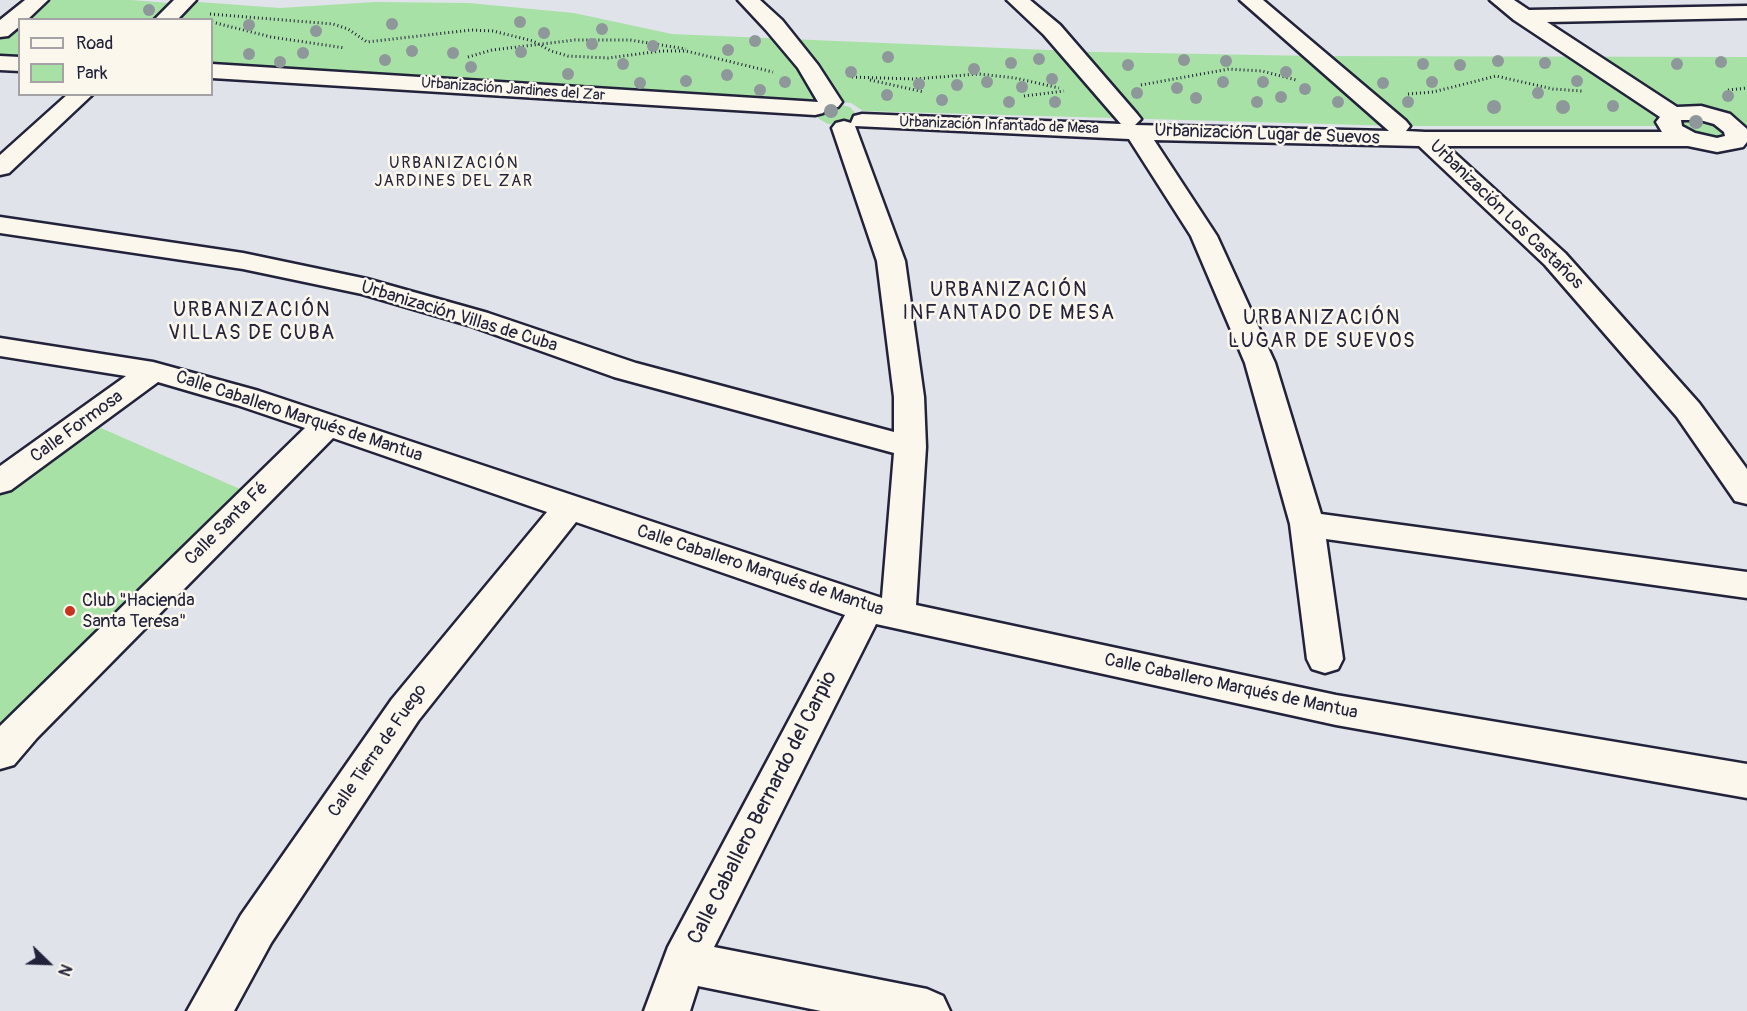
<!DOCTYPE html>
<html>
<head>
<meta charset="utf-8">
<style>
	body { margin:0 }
	#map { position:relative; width:1747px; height:1011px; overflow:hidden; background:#e1e3ea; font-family:Pangolin,sans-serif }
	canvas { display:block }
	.legend { position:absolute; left:18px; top:18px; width:195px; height:78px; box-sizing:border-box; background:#fbf7ec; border:2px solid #a4a2a5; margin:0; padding:8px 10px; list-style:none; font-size:18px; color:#22223b }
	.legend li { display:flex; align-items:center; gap:12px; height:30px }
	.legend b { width:30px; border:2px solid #a4a2a5 }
	.north { position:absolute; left:18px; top:933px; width:60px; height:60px; -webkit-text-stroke:4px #fbf7ec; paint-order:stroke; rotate:113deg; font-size:16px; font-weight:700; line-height:24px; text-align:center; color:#22223b }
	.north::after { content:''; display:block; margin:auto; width:21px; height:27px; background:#22223b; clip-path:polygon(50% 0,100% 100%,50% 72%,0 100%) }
</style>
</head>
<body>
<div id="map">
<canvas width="1747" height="1011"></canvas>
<ul class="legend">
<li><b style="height:8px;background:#fbf7ec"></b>Road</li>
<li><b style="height:16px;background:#a8e1a6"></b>Park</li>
</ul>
<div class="north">N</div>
</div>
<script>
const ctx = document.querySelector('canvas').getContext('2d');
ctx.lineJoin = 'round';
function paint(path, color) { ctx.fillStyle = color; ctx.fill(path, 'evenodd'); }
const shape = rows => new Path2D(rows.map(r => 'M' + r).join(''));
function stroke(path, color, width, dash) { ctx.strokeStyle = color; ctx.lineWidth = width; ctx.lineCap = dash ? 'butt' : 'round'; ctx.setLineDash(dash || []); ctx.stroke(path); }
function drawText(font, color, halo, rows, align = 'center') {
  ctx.font = font + ' Pangolin,sans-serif'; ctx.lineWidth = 5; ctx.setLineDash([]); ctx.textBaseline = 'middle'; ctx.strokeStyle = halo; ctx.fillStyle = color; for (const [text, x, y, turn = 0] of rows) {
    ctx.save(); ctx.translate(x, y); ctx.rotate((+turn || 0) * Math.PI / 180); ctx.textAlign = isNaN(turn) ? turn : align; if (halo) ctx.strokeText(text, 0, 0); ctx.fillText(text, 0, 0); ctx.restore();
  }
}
paint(shape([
	[38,0,131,0,181,4,185,1,280,8,375,2,469,3,574,13,672,34,1096,52,1314,56,1747,57,1747,125,1730,124,1690,112,1669,126,1398,126,863,111,851,103,841,102,815,108,212,71,212,20,20,20,19,64,0,63,0,31],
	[838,104,850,107,857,115,852,121,841,124,828,124,819,119,817,115,821,109],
	[1705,117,1730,135,1721,140,1681,131,1678,119],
	[85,421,256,496,0,753,0,482]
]), '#a8e1a6');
const street = shape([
	[25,0,48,0,27,20,20,20,20,26,8,36,0,37,0,20,25,0],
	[174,0,196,0,177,20,154,20,174,0],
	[738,0,760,0,782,20,818,65,842,102,838,107,827,108,823,113,815,115,212,78,212,64,818,102,798,68,766,30,738,0],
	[1007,0,1030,0,1060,25,1137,114,1141,119,1135,125,1389,131,1240,0,1263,0,1406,121,1410,126,1406,131,1425,132,1662,132,1656,122,1660,117,1514,20,1490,0,1514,0,1529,10,1747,6,1747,18,1547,22,1677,107,1701,106,1730,114,1747,129,1747,142,1743,147,1717,152,1688,146,1447,146,1565,253,1699,403,1747,469,1747,504,1735,501,1677,417,1545,265,1419,146,1154,140,1217,236,1275,363,1321,514,1747,572,1747,598,1326,539,1343,659,1338,669,1325,673,1312,669,1307,659,1290,524,1245,363,1191,236,1129,139,855,126,905,261,924,397,926,447,916,605,1336,695,1747,764,1747,798,1336,725,876,624,714,947,927,989,943,996,950,1011,821,1011,698,986,690,1011,644,1011,668,947,845,615,576,522,418,721,271,943,234,1011,187,1011,241,915,392,699,547,512,333,438,37,738,14,765,0,769,0,726,305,428,237,405,158,382,11,490,0,493,0,466,126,376,0,356,0,338,153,362,259,391,882,598,894,453,614,377,468,325,362,294,243,269,0,233,0,217,243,253,367,279,488,313,636,363,894,432,894,397,877,261,832,128,836,123,844,121,851,123,854,116,862,114,1121,124,1044,35,1007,0],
	[1681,120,1700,120,1714,124,1724,132,1725,136,1717,138,1695,133,1682,126,1681,120],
	[0,56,20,57,20,71,0,70,0,56],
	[68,94,93,94,9,173,0,175,0,155,68,94]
]);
stroke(street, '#22223b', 5);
stroke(shape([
	[210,14,333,24,348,29,367,42,471,30,493,31,533,41,551,51,568,56,608,58,661,51,686,51,773,72],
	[212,22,271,37,345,48],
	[468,57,492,50,575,40,630,40,686,49],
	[852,77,914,79,979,74,1015,78,1059,88],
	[870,80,924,92],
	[1141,85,1229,69,1262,71,1296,80],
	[1728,90,1747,88],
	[1408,94,1433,92,1496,76,1553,89,1582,91],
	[1024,96,1064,91]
]), '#22223b', 3, [1, 3]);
paint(street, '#fbf7ec');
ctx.fillStyle = '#8e989b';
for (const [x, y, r] of [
	[149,10,6],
	[520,22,6],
	[392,24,6],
	[249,25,6],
	[602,29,6],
	[316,31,6],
	[544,33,6],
	[755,41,6],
	[592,44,6],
	[653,46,6],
	[728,50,6],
	[412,51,6],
	[521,52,6],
	[303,53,6],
	[453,53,6],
	[249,54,6],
	[888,57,6],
	[1039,59,6],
	[385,60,6],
	[1184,60,6],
	[1226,61,6],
	[1498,61,6],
	[280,62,6],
	[1721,62,6],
	[1011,63,6],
	[1545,63,6],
	[623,64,6],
	[1423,64,6],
	[1677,64,6],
	[1128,65,6],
	[1460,65,6],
	[471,67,6],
	[974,69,6],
	[851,72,6],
	[1286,72,6],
	[568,74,6],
	[727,75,6],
	[1052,79,6],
	[686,81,6],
	[1577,81,6],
	[785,82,6],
	[987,82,6],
	[1223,82,6],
	[1263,82,6],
	[1432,82,6],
	[640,83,6],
	[1383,83,6],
	[919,84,6],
	[957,85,6],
	[1022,87,6],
	[1177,88,6],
	[1305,89,6],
	[760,90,6],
	[1137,93,6],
	[1538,93,6],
	[887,95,6],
	[1728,96,6],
	[1281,97,6],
	[1196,98,6],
	[942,100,6],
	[1009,102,6],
	[1055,102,6],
	[1257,102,6],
	[1338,102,6],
	[1408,102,6],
	[1613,106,6],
	[1494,107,7],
	[1563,107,7],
	[831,111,7],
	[1696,122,7]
]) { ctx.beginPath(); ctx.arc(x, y, r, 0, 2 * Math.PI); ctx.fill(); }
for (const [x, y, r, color] of [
	[70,611,6,"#c8321e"]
]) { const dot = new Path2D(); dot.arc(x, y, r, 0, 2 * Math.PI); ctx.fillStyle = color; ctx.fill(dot); stroke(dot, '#fbf7ec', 2); }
drawText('15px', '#22223b', '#fbf7ec', [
	["Urbanización Jardines del Zar",513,90,4],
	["Urbanización Infantado de Mesa",999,126,2]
]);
ctx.letterSpacing = '1.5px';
drawText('16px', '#22223b', '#fbf7ec', [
	["URBANIZACIÓN",454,164],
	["JARDINES DEL ZAR",454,182]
]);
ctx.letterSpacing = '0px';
drawText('18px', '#22223b', '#fbf7ec', [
	["Urbanización Lugar de Suevos",1267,135,2],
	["Urbanización Los Castaños",1506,215,44],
	["Urbanización Villas de Cuba",459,317,17],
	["Calle Caballero Marqués de Mantua",299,417,18],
	["Calle Formosa",77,427,-36],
	["Calle Santa Fé",227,524,-45],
	["Calle Caballero Marqués de Mantua",760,571,18],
	["Calle Caballero Marqués de Mantua",1231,687,12],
	["Calle Tierra de Fuego",378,751,-55]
]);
drawText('18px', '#22223b', '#fbf7ec', [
	["Club \"Hacienda",82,601],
	["Santa Teresa\"",82,622]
], 'left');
ctx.letterSpacing = '1.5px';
drawText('20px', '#22223b', '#fbf7ec', [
	["URBANIZACIÓN",1009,291],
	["INFANTADO DE MESA",1009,314],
	["URBANIZACIÓN",252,311],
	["VILLAS DE CUBA",252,334],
	["URBANIZACIÓN",1322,319],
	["LUGAR DE SUEVOS",1322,342]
]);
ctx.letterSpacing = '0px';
drawText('21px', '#22223b', '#fbf7ec', [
	["Calle Caballero Bernardo del Carpio",763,808,-63]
]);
</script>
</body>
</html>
